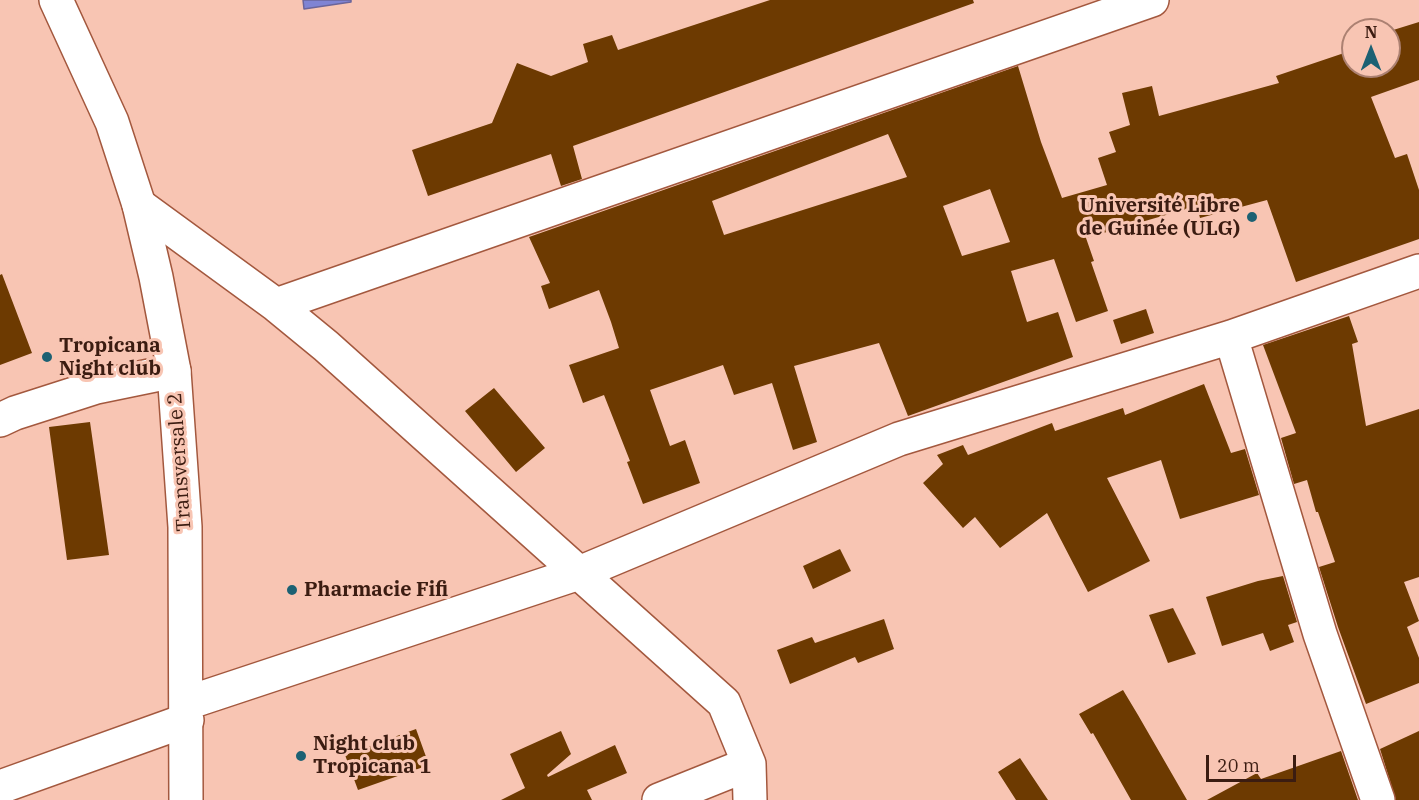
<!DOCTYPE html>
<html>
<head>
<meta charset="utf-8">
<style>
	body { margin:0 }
	#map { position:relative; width:1419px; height:800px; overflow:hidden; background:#f8c5b3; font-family:"IBM Plex Serif",serif }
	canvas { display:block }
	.north { position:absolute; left:1341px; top:18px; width:60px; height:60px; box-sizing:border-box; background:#f8c5b3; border:2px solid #ac8172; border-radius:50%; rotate:0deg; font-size:16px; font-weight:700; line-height:24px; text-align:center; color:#3b1c11 }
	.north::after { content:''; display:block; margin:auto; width:21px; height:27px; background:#1c6173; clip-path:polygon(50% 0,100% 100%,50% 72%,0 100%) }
	.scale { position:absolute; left:1206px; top:755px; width:90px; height:27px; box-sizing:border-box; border:3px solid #3b1c11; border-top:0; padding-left:8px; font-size:18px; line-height:21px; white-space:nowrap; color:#3b1c11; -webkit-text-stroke:4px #f8c5b3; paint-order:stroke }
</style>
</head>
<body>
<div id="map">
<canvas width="1419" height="800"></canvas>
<div class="north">N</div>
<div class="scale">20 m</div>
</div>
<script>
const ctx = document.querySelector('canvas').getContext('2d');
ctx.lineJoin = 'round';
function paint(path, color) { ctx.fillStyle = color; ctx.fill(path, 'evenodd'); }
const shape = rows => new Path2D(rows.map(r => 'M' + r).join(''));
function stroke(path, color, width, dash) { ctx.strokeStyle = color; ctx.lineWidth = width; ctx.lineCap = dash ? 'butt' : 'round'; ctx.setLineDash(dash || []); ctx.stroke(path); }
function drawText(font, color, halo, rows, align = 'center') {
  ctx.font = font + ' "IBM Plex Serif",serif'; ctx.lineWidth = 6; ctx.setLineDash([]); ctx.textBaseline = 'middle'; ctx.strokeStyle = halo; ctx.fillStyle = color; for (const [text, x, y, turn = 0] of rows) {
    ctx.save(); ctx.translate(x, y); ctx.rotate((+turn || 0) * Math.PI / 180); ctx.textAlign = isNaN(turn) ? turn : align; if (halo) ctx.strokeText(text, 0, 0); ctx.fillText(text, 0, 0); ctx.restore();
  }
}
const water = shape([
	[303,0,351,0,351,2,304,9,303,0]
]);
paint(water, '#7f84d4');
stroke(water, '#6b659a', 1.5);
paint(shape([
	[770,0,973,0,974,3,573,146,582,179,561,186,551,154,428,196,412,150,492,123,517,63,551,76,588,62,583,44,612,35,618,50],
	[1419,22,1419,80,1371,97,1395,158,1407,154,1419,190,1419,239,1296,282,1267,200,1200,218,1197,206,1086,238,1094,261,1091,262,1108,311,1076,322,1054,259,1011,271,1027,322,1058,312,1073,357,908,416,879,343,794,366,817,442,793,450,772,383,734,395,723,365,650,390,670,446,685,440,700,483,643,504,627,462,630,461,604,395,583,403,569,365,619,348,611,322,599,290,549,309,541,286,550,283,529,237,1018,66,1041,142,1062,198,1107,185,1098,158,1116,152,1109,132,1130,125,1122,93,1152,86,1159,116,1279,83,1276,76,1353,50,1353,66,1389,66,1389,38,1392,37,1390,31],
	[888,134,907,177,724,235,712,201],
	[990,189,1010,242,962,256,943,206],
	[2,274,32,353,0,365,0,275],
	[1146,309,1154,333,1121,344,1113,320],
	[1349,316,1358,342,1352,344,1366,426,1419,409,1419,577,1404,582,1419,621,1407,627,1419,658,1419,683,1366,704,1338,627,1319,567,1335,562,1318,512,1316,512,1307,480,1294,484,1281,438,1296,433,1263,345],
	[1204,384,1231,453,1245,449,1259,495,1180,519,1161,460,1107,478,1150,561,1088,592,1047,513,1000,548,975,517,963,528,923,483,943,464,937,455,963,445,968,455,1052,423,1055,431,1123,408,1125,415],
	[494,388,545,448,516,472,465,411],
	[90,422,109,555,67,560,49,427],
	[840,549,851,571,813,589,803,566],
	[1283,576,1297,622,1288,625,1294,642,1270,651,1263,633,1222,646,1206,597,1258,581],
	[1173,608,1196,654,1168,663,1149,615],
	[884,619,894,649,858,663,855,657,790,684,777,650,812,637,815,643],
	[1123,690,1138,715,1187,800,1131,800,1093,733,1091,734,1079,714],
	[416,729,429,765,358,790,345,755],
	[561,731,571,754,547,775,548,777,615,745,627,773,587,790,592,800,501,800,525,788,510,754],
	[1419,731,1419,800,1396,800,1380,749],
	[1341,751,1358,800,1207,800,1257,773,1261,779],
	[1020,758,1048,800,1016,800,998,772]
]), '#6d3a01');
const minor = shape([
	[139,205,276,305,326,346,724,703,749,764,750,800],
	[276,305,1152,0],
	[1231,337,1320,634,1378,800],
	[0,420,15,413,96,387,174,371],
	[187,703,579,573,899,439,1231,337,1419,271],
	[0,787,187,720],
	[659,800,749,764]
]);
const major = shape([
	[56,0,112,122,139,205,156,277,174,371,185,527,186,800]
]);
stroke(minor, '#a3583e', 36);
stroke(major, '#a3583e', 36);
stroke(minor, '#fff', 33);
stroke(major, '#fff', 33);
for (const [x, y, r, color] of [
	[1252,217,6,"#1c6173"],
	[47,357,6,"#1c6173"],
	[292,590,6,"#1c6173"],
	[301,756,6,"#1c6173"]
]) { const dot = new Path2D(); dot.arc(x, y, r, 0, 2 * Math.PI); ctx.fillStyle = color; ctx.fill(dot); stroke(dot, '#f8c5b3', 2); }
drawText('bold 20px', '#3b1c11', '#f8c5b3', [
	["Université Libre",1240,206,"right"],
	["de Guinée (ULG)",1240,229,"right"],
	["Tropicana",59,346],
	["Night club",59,369],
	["Pharmacie Fifi",304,590],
	["Night club",313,744],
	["Tropicana 1",313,767]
], 'left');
drawText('20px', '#3b1c11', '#f8c5b3', [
	["Transversale 2",180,462,-94]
]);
</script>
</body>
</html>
